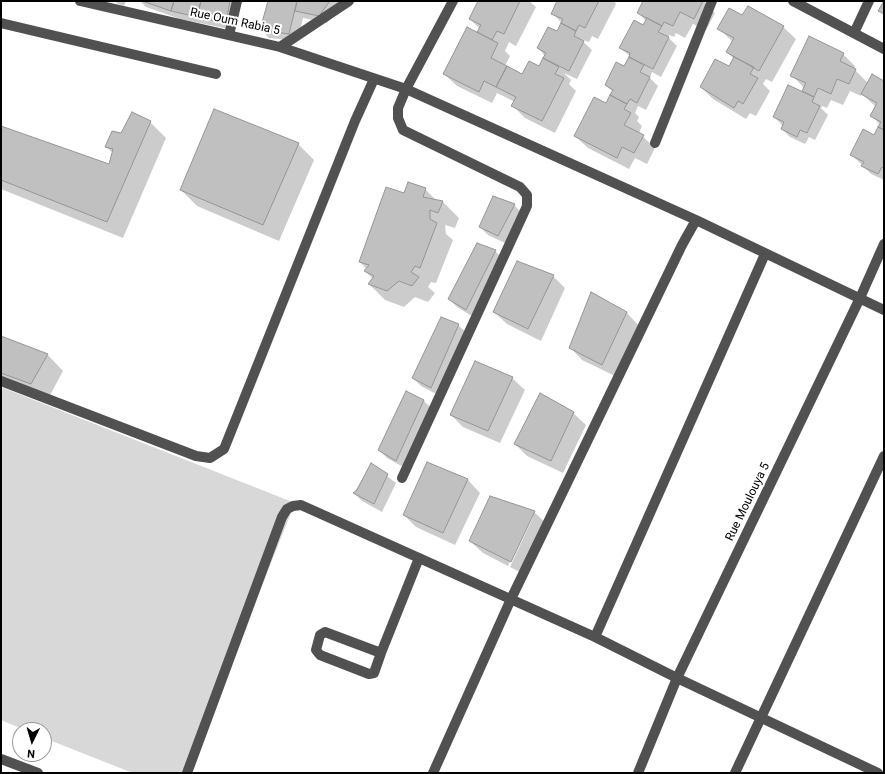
<!DOCTYPE html>
<html>
<head>
<meta charset="utf-8">
<style>
	body { margin:0 }
	#map { position:relative; width:885px; height:774px; overflow:hidden; background:#fff; font-family:Roboto,sans-serif }
	canvas { display:block }
	.frame { position:absolute; inset:0; border:2px solid #000; pointer-events:none }
	.north { position:absolute; left:12px; top:722px; width:40px; height:40px; box-sizing:border-box; background:#fff; border:1px solid #999; border-radius:50%; rotate:185deg; font-size:11px; font-weight:700; line-height:16px; text-align:center; color:#000 }
	.north::after { content:''; display:block; margin:auto; width:14px; height:18px; background:#000; clip-path:polygon(50% 0,100% 100%,50% 72%,0 100%) }
</style>
</head>
<body>
<div id="map">
<canvas width="885" height="774"></canvas>
<div class="frame"></div>
<div class="north">N</div>
</div>
<script>
const ctx = document.querySelector('canvas').getContext('2d');
ctx.lineJoin = 'round';
function paint(path, color) { ctx.fillStyle = color; ctx.fill(path, 'evenodd'); }
const shape = rows => new Path2D(rows.map(r => 'M' + r).join(''));
function stroke(path, color, width, dash) { ctx.strokeStyle = color; ctx.lineWidth = width; ctx.lineCap = dash ? 'butt' : 'round'; ctx.setLineDash(dash || []); ctx.stroke(path); }
function drawText(font, color, halo, rows, align = 'center') {
  ctx.font = font + ' Roboto,sans-serif'; ctx.lineWidth = 4; ctx.setLineDash([]); ctx.textBaseline = 'middle'; ctx.strokeStyle = halo; ctx.fillStyle = color; for (const [text, x, y, turn = 0] of rows) {
    ctx.save(); ctx.translate(x, y); ctx.rotate((+turn || 0) * Math.PI / 180); ctx.textAlign = isNaN(turn) ? turn : align; if (halo) ctx.strokeText(text, 0, 0); ctx.fillText(text, 0, 0); ctx.restore();
  }
}
paint(shape([
	[1,387,295,503,187,773,133,773,44,738,44,730,25,730,1,720]
]), '#d8d8d8');
paint(shape([
	[117,1,126,1,124,6,116,3],
	[140,1,239,1,234,30,180,19,146,7],
	[269,1,345,1,327,23,303,18,298,41,269,38,261,29],
	[479,1,529,1,536,7,516,46,509,42,505,51,510,56,505,66,523,75,540,67,545,56,538,48,557,33,562,23,552,13,558,1,614,1,616,4,598,39,592,36,589,42,580,39,592,50,577,79,564,73,571,80,569,84,576,91,555,133,525,118,513,106,515,102,497,93,492,103,457,86,444,74,480,29,470,19],
	[644,1,705,1,705,3,715,13,706,30,693,24,685,38,676,33,674,37,669,35,668,37,677,46,661,77,652,72,650,78,658,86,646,110,638,106,635,113,639,117,637,121,642,126,639,133,655,148,647,164,635,158,629,169,588,148,575,136,606,104,613,92,606,85,624,67,630,56,620,48,644,26,646,21,638,13],
	[748,7,783,27,796,39,772,82,766,79,763,84,770,91,756,116,750,113,746,119,713,99,701,87,729,68,734,59,727,52,733,42,718,28,743,17],
	[843,54,855,66,854,69,868,83,884,82,884,180,871,174,851,154,875,136,880,125,872,116,876,107,862,94,861,96,850,91,843,105,831,100,827,108,822,106,821,108,828,115,815,140,809,137,805,144,790,137,782,129,783,126,774,117,807,94,803,91,804,88,792,75],
	[150,122,166,138,123,238,1,189,1,127,109,165,113,153,106,147,122,135],
	[298,144,314,160,279,241,197,206,181,190],
	[425,189,437,201,443,202,459,218,455,228,445,225,446,234,453,240,436,283,431,282,428,287,435,293,428,302,415,297,404,307,385,300,369,284,373,279,365,271,367,269,360,262,404,194],
	[514,205,522,213,507,244,488,235,480,227],
	[495,251,503,259,475,318,457,307,449,299],
	[553,276,565,288,541,341,507,324,494,312],
	[591,294,627,313,639,326,615,376,582,360,570,347],
	[458,325,467,333,440,396,421,386,413,378],
	[1,337,47,354,63,371,48,399,1,383],
	[512,378,525,390,500,443,463,427,451,415],
	[424,401,432,409,405,468,387,458,379,450],
	[573,413,586,425,563,473,527,456,515,444],
	[427,463,468,480,480,493,455,545,416,527,404,515],
	[371,464,396,483,382,512,362,501,354,493],
	[534,512,547,524,524,574,510,567,533,517,531,517,508,566,483,553,470,541]
]), '#0003');
const building = shape([
	[142,1,174,1,171,11,142,1],
	[174,1,201,1,197,17,171,11,174,1],
	[201,1,230,1,226,23,197,17,201,1],
	[268,1,297,1,289,34,260,30,268,1],
	[297,1,330,1,319,16,295,11,297,1],
	[478,1,520,1,504,34,497,31,492,40,477,32,481,25,469,19,478,1],
	[557,1,599,1,585,28,579,25,576,31,561,23,563,19,551,14,557,1],
	[643,1,703,1,694,19,680,12,673,26,664,22,662,26,637,13,643,1],
	[884,1,884,14,878,11,884,1],
	[748,6,784,26,759,71,726,52,734,38,717,29,729,8,742,15,748,6],
	[647,18,662,26,658,32,669,37,653,69,629,57,630,53,619,48,634,20,643,25,647,18],
	[561,23,576,31,574,36,584,41,569,71,543,58,546,53,537,48,548,27,557,31,561,23],
	[467,27,498,43,491,58,507,66,496,87,484,81,479,92,443,74,467,27],
	[809,36,844,53,840,61,856,69,849,84,837,79,831,94,818,88,814,97,802,91,806,83,790,76,809,36],
	[629,57,644,65,640,72,650,77,637,103,630,99,627,104,610,95,613,90,605,85,616,62,624,66,629,57],
	[734,57,754,67,750,74,758,78,743,104,738,101,734,108,700,87,715,59,729,66,734,57],
	[543,58,559,67,555,74,564,78,542,121,511,106,516,97,496,87,507,66,522,74,529,61,539,66,543,58],
	[872,74,884,81,884,130,878,127,881,122,870,116,877,103,861,94,872,74],
	[788,85,814,97,812,102,820,106,807,133,800,130,797,137,781,129,784,122,773,117,788,85],
	[610,95,627,104,624,109,631,113,624,125,644,135,634,153,622,147,617,158,574,136,594,97,606,103,610,95],
	[214,109,299,143,263,225,180,190,214,109],
	[132,112,151,121,107,222,1,180,1,126,109,164,113,149,105,147,112,131,121,133,132,112],
	[878,127,884,130,884,169,882,167,878,174,861,166,864,162,850,155,863,129,874,135,878,127],
	[408,182,426,188,423,197,443,201,438,213,430,210,430,219,437,223,420,268,415,266,411,272,419,277,412,286,399,281,387,291,368,284,374,276,364,271,369,265,359,262,386,187,404,193,408,182],
	[493,196,515,204,498,236,479,227,493,196],
	[477,243,496,250,466,310,448,299,477,243],
	[517,261,554,275,528,329,493,312,517,261],
	[591,292,627,312,602,365,569,348,591,292],
	[441,317,459,324,431,388,412,378,441,317],
	[1,336,48,354,31,384,1,373,1,336],
	[475,361,513,377,488,431,450,415,475,361],
	[406,391,424,400,396,461,378,450,406,391],
	[540,393,574,412,551,461,514,444,540,393],
	[427,462,468,479,443,533,403,515,427,462],
	[371,463,388,474,374,504,353,493,357,490,371,463],
	[490,496,535,511,511,562,469,541,490,496]
]);
paint(building, '#c0c0c0');
stroke(building, '#959595', 1);
stroke(shape([
	[80,1,280,47,406,89,696,220,884,310],
	[793,1,884,49],
	[1,23,216,74],
	[854,33,869,1],
	[229,35,237,1],
	[280,47,349,1],
	[655,143,712,1],
	[1,381,196,456,210,458,224,449,355,121,374,79],
	[402,478,527,206,527,195,520,187,403,130,398,118,398,108,406,89,453,1],
	[595,637,765,254],
	[381,653,325,632,320,635,316,650,320,655,369,674,374,673,381,653,419,558],
	[1,759,38,773],
	[187,773,282,517,287,509,293,506,301,505,595,637,677,678,878,773],
	[433,773,511,599,682,245,696,220],
	[638,773,677,678,860,298,884,244],
	[735,773,884,456]
]), '#515151', 10);
drawText('12px', '#000', '#fff', [
	["Rue Oum Rabia 5",235,22,12],
	["Rue Moulouya 5",748,502,-64]
]);
</script>
</body>
</html>
